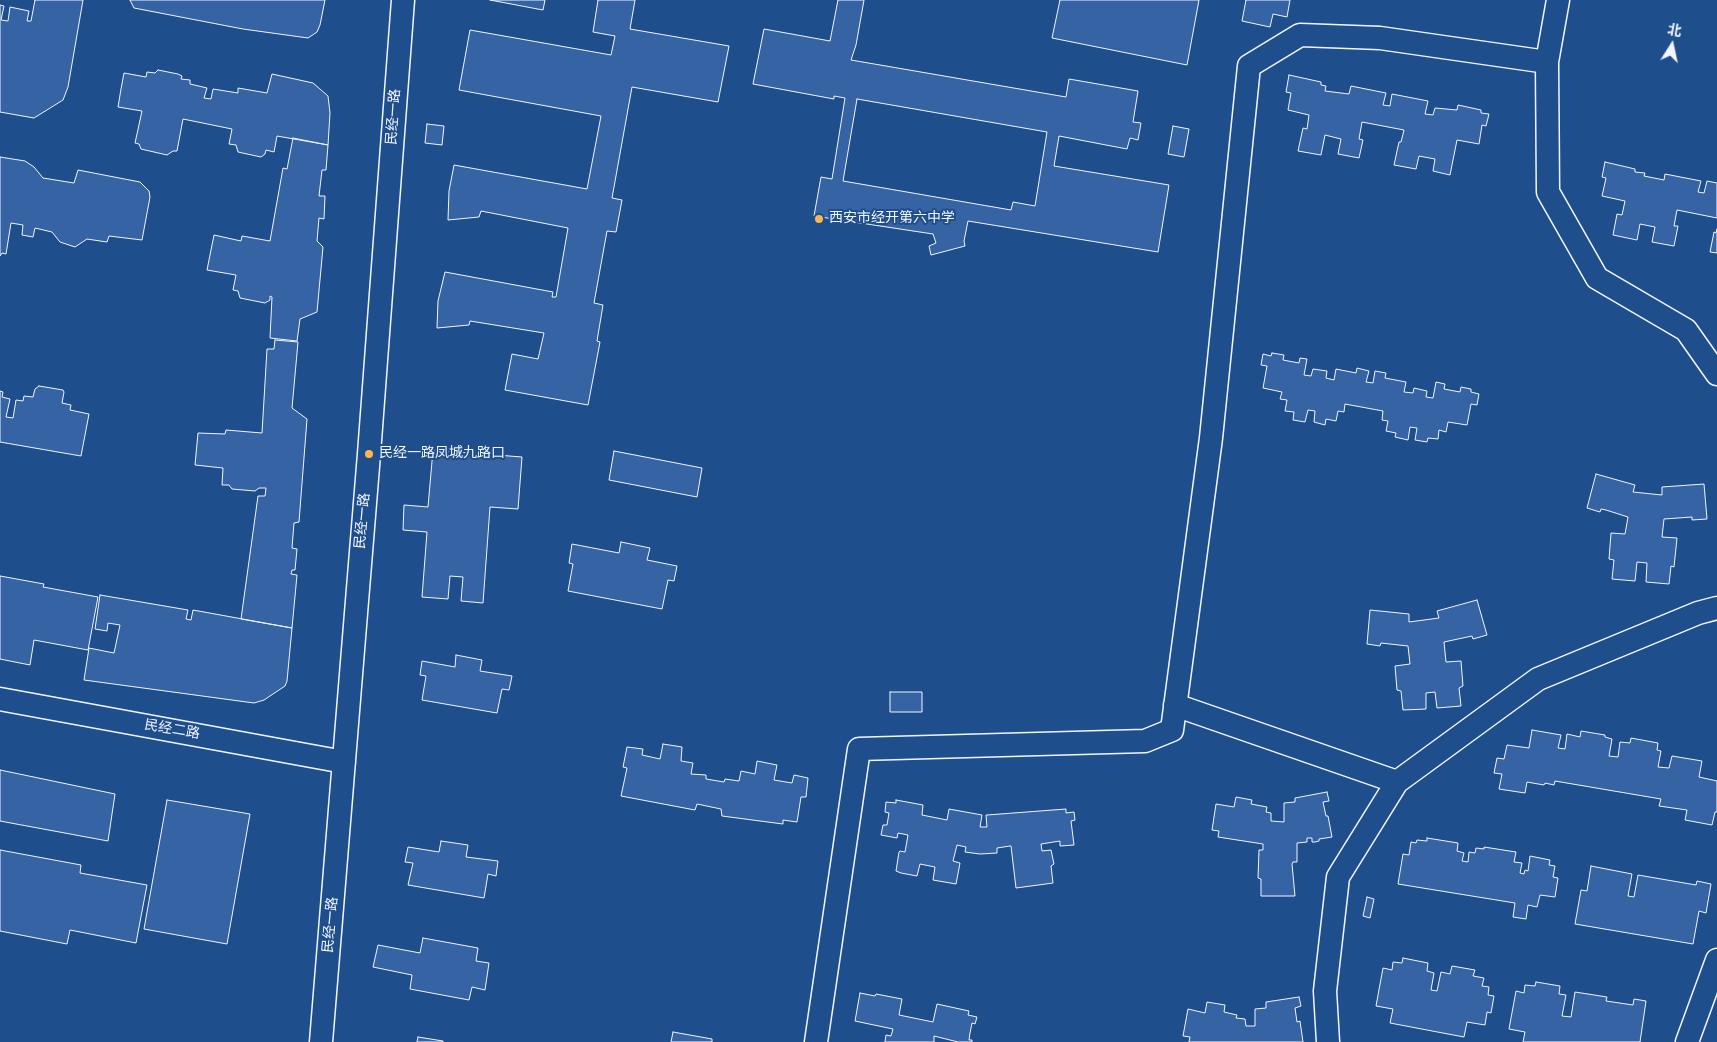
<!DOCTYPE html>
<html>
<head>
<meta charset="utf-8">
<style>
	body { margin:0 }
	#map { position:relative; width:1717px; height:1042px; overflow:hidden; background:#1f4e8c; font-family:"Titillium Web","Noto Sans SC",sans-serif }
	canvas { display:block }
	.north { position:absolute; left:1647px; top:20px; width:50px; height:50px; -webkit-text-stroke:4px #1f4e8c; paint-order:stroke; rotate:10deg; font-size:14px; font-weight:700; line-height:20px; text-align:center; color:#f2f6ff }
	.north::after { content:''; display:block; margin:auto; width:18px; height:22px; background:#f2f6ff; clip-path:polygon(50% 0,100% 100%,50% 72%,0 100%) }
</style>
</head>
<body>
<div id="map">
<canvas width="1717" height="1042"></canvas>
<div class="north">北</div>
</div>
<script>
const ctx = document.querySelector('canvas').getContext('2d');
ctx.lineJoin = 'round';
function paint(path, color) { ctx.fillStyle = color; ctx.fill(path, 'evenodd'); }
const shape = rows => new Path2D(rows.map(r => 'M' + r).join(''));
function stroke(path, color, width, dash) { ctx.strokeStyle = color; ctx.lineWidth = width; ctx.lineCap = dash ? 'butt' : 'round'; ctx.setLineDash(dash || []); ctx.stroke(path); }
function drawText(font, color, halo, rows, align = 'center') {
  ctx.font = font + ' "Titillium Web","Noto Sans SC",sans-serif'; ctx.lineWidth = 4; ctx.setLineDash([]); ctx.textBaseline = 'middle'; ctx.strokeStyle = halo; ctx.fillStyle = color; for (const [text, x, y, turn = 0] of rows) {
    ctx.save(); ctx.translate(x, y); ctx.rotate((+turn || 0) * Math.PI / 180); ctx.textAlign = isNaN(turn) ? turn : align; if (halo) ctx.strokeText(text, 0, 0); ctx.fillText(text, 0, 0); ctx.restore();
  }
}
const building = shape([
	[35,0,83,0,68,87,63,100,34,118,0,112,0,5,4,6,1,20,8,21,10,7,29,11,27,21,31,21,35,0],
	[130,0,325,0,320,25,317,32,308,38,243,29,134,8,130,0],
	[490,0,545,0,543,10,490,0],
	[598,0,635,0,630,29,729,46,718,102,632,87,612,198,622,200,616,232,607,231,594,303,603,305,597,341,600,342,588,405,505,390,512,354,538,359,544,333,470,321,469,325,437,328,438,301,445,272,553,292,552,297,556,297,568,228,481,211,479,217,448,220,449,191,454,165,587,189,601,116,459,90,470,30,611,55,615,36,593,32,598,0],
	[838,0,864,0,856,45,851,60,1066,97,1069,79,1138,91,1133,122,1141,123,1138,140,1130,138,1127,149,1059,136,1054,166,1169,185,1158,252,968,221,964,241,965,246,931,255,929,246,936,243,933,234,814,216,821,177,832,179,845,98,834,96,834,99,753,84,764,29,830,41,838,0],
	[857,99,1047,132,1035,206,1013,202,1011,210,843,181,857,99],
	[1060,0,1199,0,1187,65,1052,38,1060,0],
	[1246,0,1290,0,1287,17,1273,14,1270,27,1242,21,1246,0],
	[158,70,178,74,182,76,181,79,190,80,190,84,207,88,204,98,211,99,213,89,238,93,238,88,267,93,272,74,313,83,328,96,330,113,328,145,277,136,274,152,266,150,265,154,261,157,247,154,238,152,236,145,229,144,232,129,183,119,177,151,173,151,167,155,141,149,139,144,135,143,142,111,118,107,121,89,124,73,146,77,147,72,155,73,158,70],
	[1289,75,1321,82,1321,85,1326,86,1325,91,1349,94,1351,86,1386,93,1383,105,1390,106,1392,94,1428,101,1425,114,1433,115,1435,108,1457,110,1458,105,1481,110,1481,113,1489,114,1486,126,1482,125,1479,144,1457,140,1450,175,1433,171,1435,159,1419,156,1416,169,1394,165,1399,142,1401,142,1404,130,1362,122,1359,139,1363,140,1359,158,1338,154,1341,139,1325,135,1321,155,1298,151,1303,128,1307,129,1309,115,1288,110,1291,93,1286,92,1289,75],
	[427,124,444,126,442,145,425,143,427,124],
	[1173,126,1189,129,1184,157,1168,154,1173,126],
	[293,138,328,145,326,170,322,170,319,196,325,196,324,219,319,218,317,241,323,247,317,312,300,319,297,341,270,338,272,297,270,296,270,300,265,303,240,298,238,291,233,290,236,275,207,270,214,235,241,241,242,236,270,241,283,168,287,169,293,138],
	[0,157,25,161,34,167,43,178,74,183,78,170,140,182,149,191,150,197,142,240,109,236,107,242,87,239,75,247,60,242,52,232,35,228,33,237,22,235,23,225,11,223,6,254,2,253,0,256,0,157],
	[1605,162,1635,169,1635,172,1645,173,1644,176,1664,180,1665,174,1701,181,1698,192,1704,193,1707,181,1717,183,1717,218,1677,210,1674,226,1678,226,1674,246,1652,242,1655,227,1640,224,1637,240,1613,235,1617,214,1622,215,1625,201,1602,196,1606,178,1602,177,1605,162],
	[1717,229,1717,253,1710,252,1714,232,1716,233,1717,229],
	[275,340,298,342,292,408,307,419,299,522,294,523,292,548,297,549,295,570,292,570,291,574,297,575,292,628,241,619,258,496,265,496,266,488,259,488,255,491,232,489,229,485,222,485,223,468,195,465,198,433,225,434,226,430,262,433,267,349,274,349,275,340],
	[1272,353,1284,355,1283,360,1299,363,1300,358,1307,359,1304,375,1311,376,1313,369,1327,371,1326,378,1334,380,1336,369,1356,373,1357,368,1369,371,1366,382,1373,383,1375,371,1386,373,1385,378,1406,382,1404,392,1413,393,1414,388,1427,391,1426,397,1433,398,1436,382,1445,384,1444,389,1460,392,1461,387,1471,389,1471,392,1479,394,1477,405,1471,404,1467,425,1448,422,1446,432,1439,430,1438,439,1428,438,1427,442,1415,440,1417,428,1410,427,1408,440,1395,437,1396,433,1386,431,1388,421,1382,420,1383,411,1345,404,1344,412,1338,411,1336,421,1326,419,1325,425,1314,422,1315,411,1308,410,1305,422,1293,420,1294,412,1285,411,1287,400,1280,399,1282,392,1263,388,1267,366,1261,365,1263,354,1271,356,1272,353],
	[39,386,63,390,64,392,62,403,71,405,70,410,89,414,81,456,0,442,0,391,3,392,2,397,10,399,6,417,13,418,16,400,23,401,24,396,33,397,35,389,39,386],
	[433,450,522,457,518,509,490,507,483,603,461,601,463,577,450,576,448,599,422,597,427,532,403,530,404,505,428,507,433,450],
	[614,451,702,468,697,497,609,480,614,451],
	[1596,474,1635,485,1633,492,1662,495,1662,487,1704,484,1707,519,1692,520,1692,517,1664,519,1662,537,1677,538,1674,567,1671,566,1669,584,1646,582,1647,563,1637,562,1635,581,1612,579,1614,560,1609,559,1611,533,1625,534,1628,517,1606,510,1601,509,1600,512,1587,508,1596,474],
	[621,542,650,548,647,560,677,566,674,581,668,580,662,609,568,591,573,564,569,563,572,544,619,553,621,542],
	[0,576,44,584,43,587,98,597,88,650,34,640,30,665,0,659,0,576],
	[100,595,188,610,186,619,191,620,193,610,292,628,287,681,285,686,264,700,254,703,84,680,89,648,114,653,120,625,108,623,107,631,95,629,100,595],
	[1477,600,1487,635,1473,639,1472,636,1444,642,1446,662,1461,661,1463,686,1459,688,1461,706,1437,708,1435,692,1426,693,1426,709,1403,710,1401,691,1397,690,1395,666,1410,664,1408,646,1381,643,1380,646,1367,644,1370,610,1409,614,1409,622,1439,618,1437,611,1477,600],
	[456,655,482,660,480,671,512,676,509,690,502,689,497,713,422,700,426,676,420,675,422,661,455,667,456,655],
	[890,692,922,692,922,712,890,712,890,692],
	[1532,730,1561,735,1558,748,1565,749,1567,734,1580,737,1581,731,1605,735,1605,737,1612,739,1609,756,1618,757,1620,742,1630,743,1631,738,1658,743,1657,750,1661,751,1658,767,1669,768,1672,756,1702,761,1699,777,1717,781,1717,812,1715,812,1712,825,1685,820,1687,810,1659,806,1661,799,1555,781,1554,785,1545,783,1544,785,1527,782,1525,793,1499,789,1502,774,1494,773,1497,758,1504,759,1507,745,1529,748,1532,730],
	[663,744,682,747,681,761,693,763,691,774,706,775,706,779,724,782,725,779,739,781,741,771,755,774,757,761,777,765,774,780,792,783,794,775,808,778,806,797,801,797,797,822,783,820,783,824,722,816,721,809,697,804,695,810,621,796,627,768,623,767,627,747,643,749,642,755,660,759,663,744],
	[0,770,115,794,108,841,0,821,0,770],
	[1327,792,1329,801,1323,802,1326,816,1328,816,1332,837,1319,839,1319,841,1315,842,1312,842,1312,838,1307,838,1307,842,1297,843,1297,862,1293,862,1292,864,1295,896,1261,896,1261,879,1258,878,1259,850,1263,850,1263,844,1218,837,1219,831,1212,830,1216,804,1234,807,1236,797,1252,800,1251,804,1267,807,1266,812,1271,813,1271,821,1284,822,1284,803,1295,802,1295,798,1327,792],
	[167,800,250,814,227,944,144,929,167,800],
	[896,800,923,805,922,815,947,820,949,809,982,815,980,827,987,827,986,815,987,815,1066,809,1066,813,1074,812,1075,820,1071,821,1074,845,1060,846,1060,841,1041,844,1042,851,1051,850,1054,864,1051,866,1053,883,1016,888,1011,846,1010,846,997,848,997,853,980,854,965,852,966,847,957,845,953,861,960,863,956,884,933,880,935,867,920,864,917,876,901,873,896,871,899,852,900,851,905,852,908,835,898,833,897,838,881,835,883,825,887,825,889,813,885,812,886,802,896,803,896,800],
	[1427,838,1458,843,1457,851,1464,853,1462,861,1468,862,1469,852,1475,853,1476,848,1484,849,1484,847,1516,852,1514,862,1522,863,1520,873,1524,874,1525,870,1528,871,1530,856,1550,860,1549,865,1555,866,1553,877,1558,878,1555,897,1540,895,1537,907,1528,905,1526,919,1513,917,1515,903,1398,884,1403,854,1409,855,1411,842,1416,843,1417,840,1427,841,1427,838],
	[441,841,468,845,466,857,498,861,496,876,488,874,484,898,408,885,413,863,405,862,408,847,439,852,441,841],
	[0,850,81,865,80,873,147,885,136,943,70,930,67,944,0,931,0,850],
	[1591,866,1632,874,1628,896,1634,897,1638,875,1696,885,1697,881,1711,884,1706,913,1699,911,1693,944,1575,924,1581,890,1587,891,1591,866],
	[1367,897,1374,899,1370,918,1363,916,1367,897],
	[423,938,478,948,476,961,489,963,485,990,472,987,469,1000,410,989,412,975,373,967,378,945,420,953,423,938],
	[1403,958,1428,963,1427,971,1434,973,1431,990,1437,991,1441,972,1450,974,1452,966,1475,970,1473,976,1484,978,1482,986,1489,987,1488,995,1494,996,1491,1013,1487,1012,1485,1025,1467,1022,1464,1037,1390,1023,1393,1009,1376,1006,1383,968,1392,970,1393,962,1402,963,1403,958],
	[1536,982,1560,986,1559,994,1566,995,1562,1016,1571,1017,1575,992,1607,997,1606,1001,1633,1005,1634,999,1646,1001,1640,1042,1523,1042,1525,1032,1509,1029,1516,991,1524,993,1525,985,1535,986,1536,982],
	[860,993,875,996,876,994,902,999,899,1015,933,1022,937,1004,969,1011,968,1015,977,1017,975,1024,972,1023,970,1033,969,1040,972,1040,972,1042,958,1042,934,1036,934,1042,885,1042,886,1035,891,1036,893,1029,855,1021,860,993],
	[1299,997,1301,1006,1295,1008,1297,1022,1300,1021,1303,1042,1189,1042,1190,1037,1183,1036,1188,1009,1205,1013,1207,1002,1225,1005,1224,1012,1237,1015,1236,1018,1245,1019,1246,1026,1255,1026,1255,1009,1266,1008,1266,1002,1299,997],
	[673,1032,712,1039,712,1042,671,1042,673,1032],
	[418,1037,443,1041,443,1042,417,1042,418,1037]
]);
paint(building, '#3563a3');
stroke(building, '#f2f6ff', 1);
const minor = shape([
	[1547,62,1548,192,1597,278,1686,330,1717,374],
	[0,699,344,762],
	[1175,705,1397,782],
	[321,1042,369,454,403,0],
	[816,1042,859,749,1145,741,1172,730,1211,438,1249,66,1300,35,1380,38,1547,62,1558,0],
	[1328,1042,1325,991,1338,877,1397,782,1538,679,1698,613,1717,608],
	[1687,1042,1717,960]
]);
stroke(minor, '#f2f6ff', 25);
stroke(minor, '#1f4e8c', 22);
for (const [x, y, r, color] of [
	[819,219,5,"#ffb74d"],
	[369,454,5,"#ffb74d"]
]) { const dot = new Path2D(); dot.arc(x, y, r, 0, 2 * Math.PI); ctx.fillStyle = color; ctx.fill(dot); stroke(dot, '#1f4e8c', 2); }
drawText('14px', '#f2f6ff', '#1f4e8c', [
	["民经一路",394,117,-86],
	["民经一路",363,521,-85],
	["民经二路",172,730,10],
	["民经一路",331,925,-85]
]);
drawText('14px', '#f2f6ff', '#1f4e8c', [
	["西安市经开第六中学",829,219],
	["民经一路凤城九路口",379,454]
], 'left');
</script>
</body>
</html>
